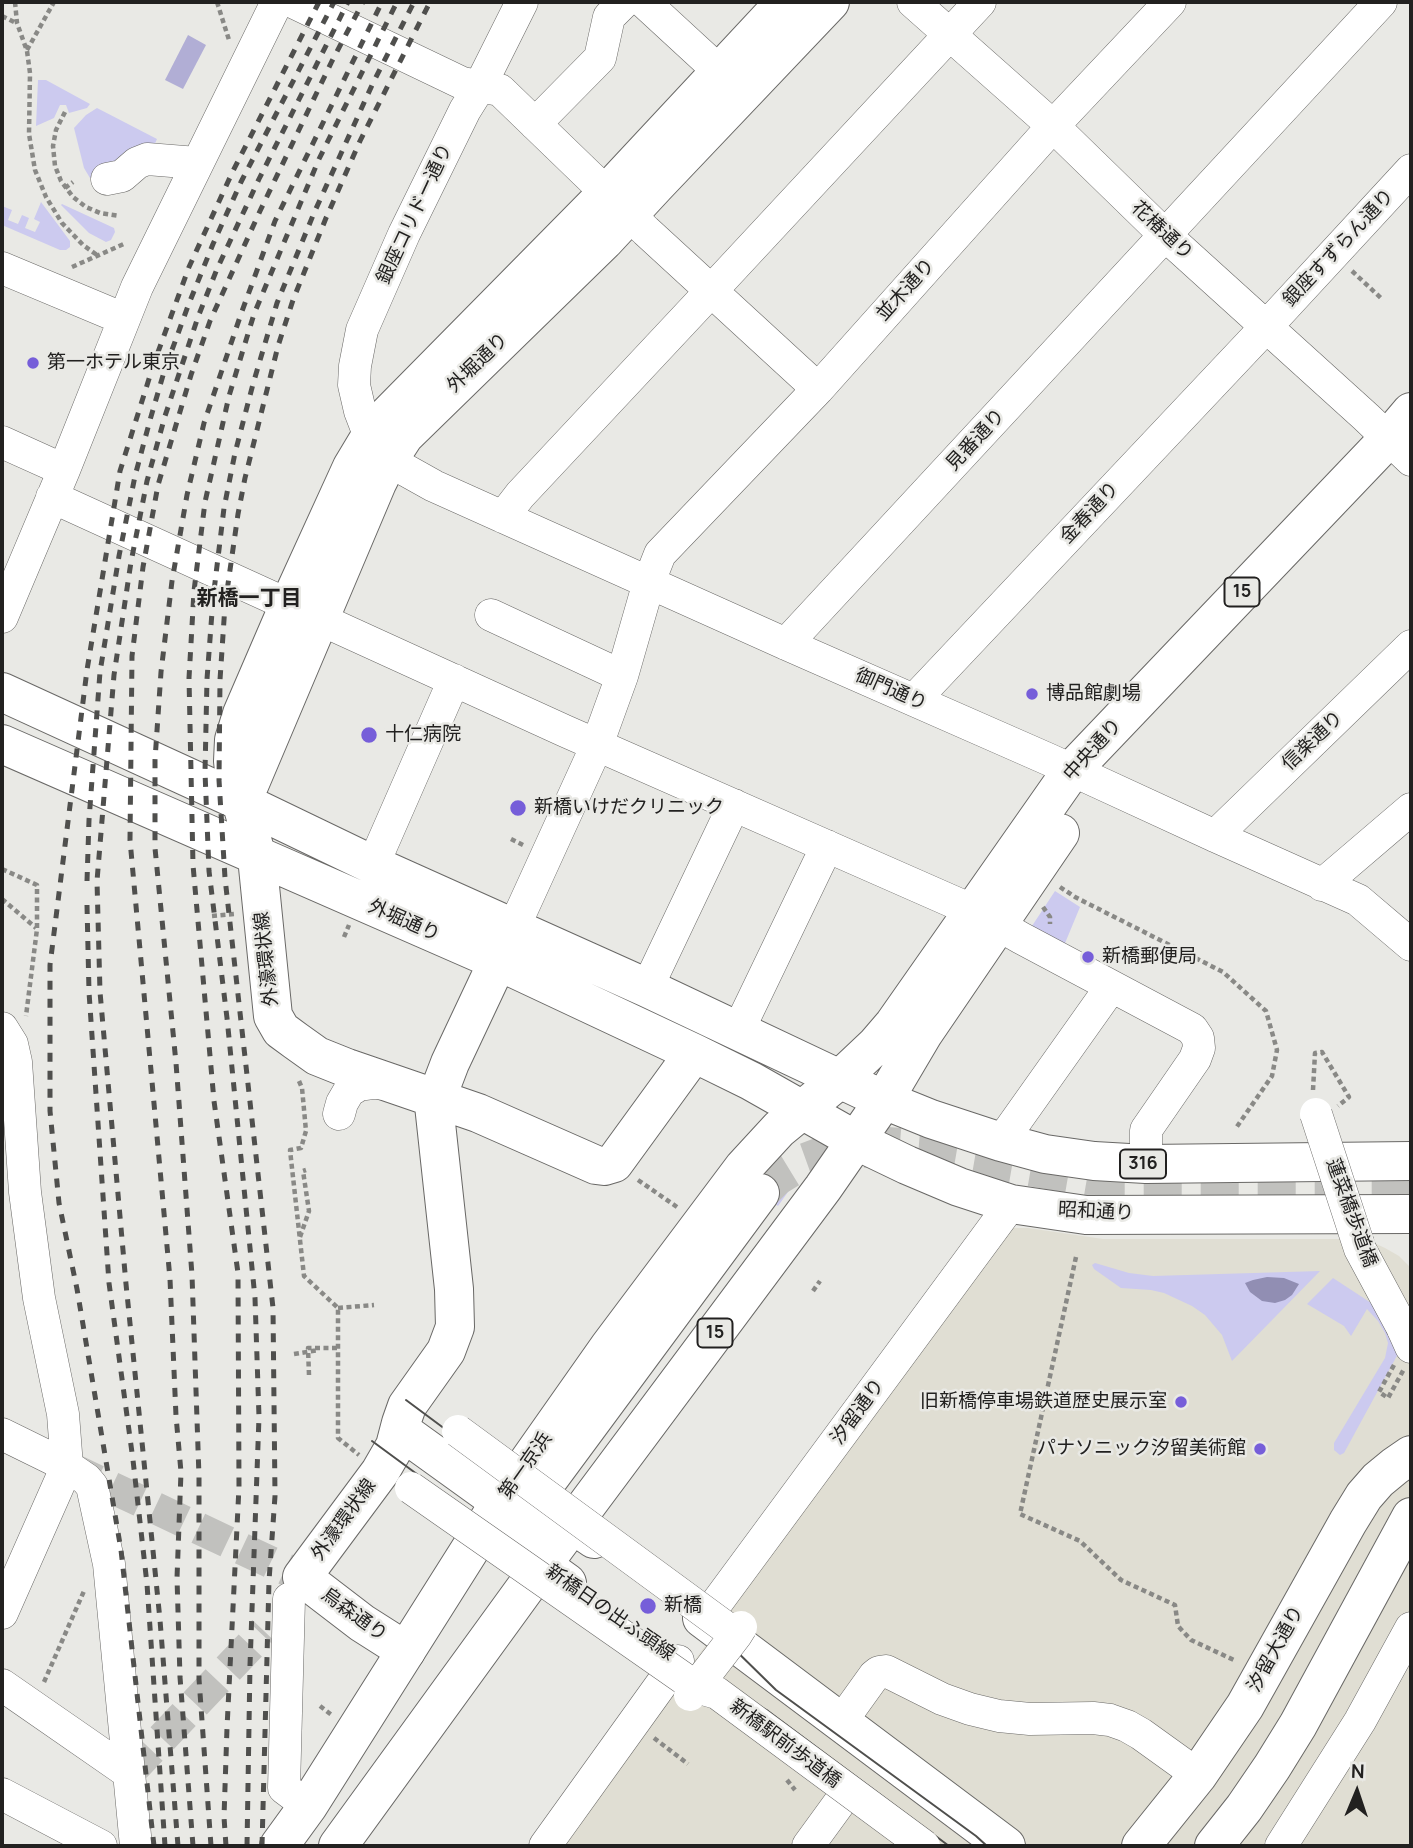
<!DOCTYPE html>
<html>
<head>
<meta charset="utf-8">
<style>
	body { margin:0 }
	#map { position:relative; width:1413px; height:1848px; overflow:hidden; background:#e9e9e5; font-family:Manrope,sans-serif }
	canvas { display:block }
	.frame { position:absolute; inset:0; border:4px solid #222120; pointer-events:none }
	.north { position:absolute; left:1322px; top:1757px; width:70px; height:70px; -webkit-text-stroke:5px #e9e9e5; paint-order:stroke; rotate:2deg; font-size:19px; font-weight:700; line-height:28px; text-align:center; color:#222120 }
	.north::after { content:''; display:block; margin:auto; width:24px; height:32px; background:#222120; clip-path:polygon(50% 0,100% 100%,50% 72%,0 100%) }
</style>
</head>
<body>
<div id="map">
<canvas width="1413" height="1848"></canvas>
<div class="frame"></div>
<div class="north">N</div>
</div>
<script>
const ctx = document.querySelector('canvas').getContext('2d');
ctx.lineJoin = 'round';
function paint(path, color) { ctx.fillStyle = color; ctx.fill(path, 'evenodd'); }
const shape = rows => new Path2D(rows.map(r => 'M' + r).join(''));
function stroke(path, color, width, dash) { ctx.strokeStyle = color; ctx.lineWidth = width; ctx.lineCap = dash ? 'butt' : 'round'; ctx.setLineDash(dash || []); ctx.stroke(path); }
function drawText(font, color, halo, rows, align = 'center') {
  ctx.font = font + ' Manrope,"Noto Sans JP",sans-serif'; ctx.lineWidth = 5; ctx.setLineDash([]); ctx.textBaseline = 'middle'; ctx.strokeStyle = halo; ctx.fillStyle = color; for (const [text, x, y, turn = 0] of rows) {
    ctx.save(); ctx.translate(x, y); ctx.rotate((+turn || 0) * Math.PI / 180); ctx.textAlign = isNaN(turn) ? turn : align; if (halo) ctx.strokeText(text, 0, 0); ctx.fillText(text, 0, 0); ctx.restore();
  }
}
paint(shape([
	[1013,1228,1028,1228,1103,1239,1351,1239,1370,1241,1385,1248,1399,1256,1411,1268,1411,1846,560,1846,1003,1235]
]), '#e0ded3');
paint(shape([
	[38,80,46,80,90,104,87,108,69,113,66,105,60,105,54,118,36,126],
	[97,108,157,139,152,150,101,167,90,178,84,168,74,128,86,115],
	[41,202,70,241,70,247,66,250,60,250,2,225,2,206,12,210,8,220,18,224,22,215,29,218,25,228,35,232,40,222,34,219],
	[62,204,114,228,115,232,111,240,106,242,89,233,61,205],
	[1055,891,1080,907,1063,948,1032,926],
	[765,1166,793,1185,778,1206,748,1185],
	[1095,1263,1129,1273,1153,1276,1320,1271,1232,1361,1222,1335,1205,1315,1192,1306,1164,1293,1151,1290,1121,1288,1094,1269,1092,1265],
	[1333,1278,1388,1314,1399,1352,1344,1453,1340,1455,1334,1450,1334,1443,1385,1358,1388,1343,1385,1333,1378,1321,1367,1309,1351,1336,1344,1326,1307,1304]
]), '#cccaef');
paint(shape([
	[188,35,206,45,183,89,165,80]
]), '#b1aed5');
paint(shape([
	[1267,1277,1284,1278,1299,1284,1292,1295,1285,1300,1275,1303,1262,1301,1250,1292,1245,1283,1253,1280]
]), '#918eb3');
stroke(shape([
	[68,1467,302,1577],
	[129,1773,264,1631]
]), '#c1c1be', 32, [32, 16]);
stroke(shape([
	[760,1193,776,1177,794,1166,819,1157,839,1152,887,1146,924,1149,1122,1183,1411,1183]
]), '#c1c1be', 38, [38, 19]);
const minor = shape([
	[293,2,462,83,500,90,646,231,818,389],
	[522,2,480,86,465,110,404,234,362,330,355,366,354,385,360,411,370,437,376,446,400,467,434,486,786,644,1050,760,1215,836,1358,900,1411,945],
	[644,2,720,72],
	[913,2,1053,126,1165,235,1366,417,1411,460],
	[535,124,600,58,609,17,624,2],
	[107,179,122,176,137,163,147,159,197,163],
	[2,268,124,319],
	[2,442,64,470],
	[52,497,565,731,974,911,1021,938,1192,1029,1198,1038,1199,1048,1195,1059,1146,1130,1146,1164],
	[503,517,520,495,712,290,980,2],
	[491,615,622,676],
	[2,617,64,470,137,287,277,2],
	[786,644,1381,2],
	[914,700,1266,327,1411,170],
	[1215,836,1411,646],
	[373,865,454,680],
	[1322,885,1411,809],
	[514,927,597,745,622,676,649,582,660,554,818,389,1053,126,1170,2],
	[647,988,734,805],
	[2,1028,12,1044,16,1062,25,1192,39,1298,63,1414,67,1466,2,1613],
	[738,1031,827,846],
	[339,1114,342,1103,349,1091,359,1085,374,1083,391,1084],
	[1001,1142,1111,987],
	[1402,1327,1411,1347],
	[2,1434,67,1466,86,1479,92,1486,109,1564,136,1846],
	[289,1599,284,1788,308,1806],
	[704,1620,1011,1204],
	[2,1685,129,1773],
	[841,1722,874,1676,879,1672,886,1671,942,1699,970,1709,999,1716,1030,1719,1093,1718,1110,1720,1127,1726,1141,1734,1198,1775],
	[2,1794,101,1846],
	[545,1846,678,1661],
	[808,1846,848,1791],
	[1281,1846,1360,1721,1411,1628]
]);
const major = shape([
	[2,692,242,802,373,865,647,988,884,1100,931,1119,1001,1142,1045,1154,1094,1161,1146,1164,1411,1161],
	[2,744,498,961,694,1053,751,1081,857,1141,907,1165,959,1187,1011,1204,1086,1215,1411,1214],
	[242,802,377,483,389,459,404,436,604,241,655,186,830,2],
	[498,961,450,1063,434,1105,454,1289,455,1327,446,1351,407,1406,401,1423,402,1429,407,1435,500,1502,572,1524,594,1539],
	[694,1053,614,1163,604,1166,596,1165,478,1113,347,1068,317,1056,296,1041,281,1030,273,1016,257,857,235,780,233,761,234,740,242,714,289,605,352,467,370,437,385,418,607,193,785,2],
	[401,1423,395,1446,380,1472,302,1577,362,1623,406,1651],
	[506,1501,542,1488,760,1193],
	[500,1502,542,1565,567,1583],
	[702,1618,1006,1846],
	[1141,1846,1198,1775,1245,1706,1348,1522,1364,1496,1378,1480,1395,1466,1411,1455],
	[1214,1846,1244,1808,1272,1767,1298,1725,1411,1517]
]);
const highway = shape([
	[279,1846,308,1806,500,1502,609,1347,744,1167,779,1129,840,1079,876,1045,894,1024,1072,770,1389,438,1411,412],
	[338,1846,542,1565,823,1188,884,1100,923,1034,1060,833]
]);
stroke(minor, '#696866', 33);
stroke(major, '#696866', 40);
stroke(highway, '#696866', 40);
stroke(shape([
	[15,2,17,23,27,51,30,73,29,134,35,170,46,197,62,223,83,245,97,255],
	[217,2,229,40],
	[2,16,16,23],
	[27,50,54,2],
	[65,112,56,130,53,146,55,166,61,181,73,197,86,207,100,213,120,216],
	[65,188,73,182],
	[72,267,126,243],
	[1352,271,1382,299],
	[511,839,523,845],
	[2,869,37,885,37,929,26,1016],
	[1060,887,1075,897,1223,972,1266,1011,1277,1050,1272,1076,1236,1128],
	[2,899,36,928],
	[1043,907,1050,917,1050,924],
	[212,916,235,914],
	[344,937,349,925],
	[299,1081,302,1088,306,1131,301,1148,290,1150,304,1276,338,1308,338,1438,359,1455],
	[1313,1090,1315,1053,1322,1052,1349,1097,1338,1106],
	[638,1180,677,1207],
	[300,1237,309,1211,303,1171,306,1170],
	[1076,1257,1020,1514,1080,1541,1121,1580,1175,1605,1178,1626,1191,1640,1236,1661],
	[813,1291,820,1281],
	[338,1308,374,1305],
	[294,1354,319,1350],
	[1394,1365,1379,1392,1388,1398,1404,1369],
	[309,1375,308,1348,337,1348],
	[44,1682,84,1591],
	[320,1706,333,1716],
	[654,1738,688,1764],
	[787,1780,795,1790]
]), '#898986', 4.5, [5, 3.5]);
stroke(minor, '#fff', 32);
stroke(major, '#fff', 38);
stroke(highway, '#fff', 38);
stroke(shape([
	[406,1400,687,1609,723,1638,776,1690,976,1836,987,1846],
	[372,1441,656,1650,768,1711,949,1846]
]), '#4f4f4d', 2);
stroke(shape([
	[87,881,89,820,100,672,119,556,135,476,150,420,164,372,188,306,213,244,241,182,334,2],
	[87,905,89,992,109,1283,133,1460,147,1584,165,1846],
	[154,1846,121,1550,77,1289,59,1203,50,1111,50,965,87,670,120,471,154,363,189,267,232,173,319,2],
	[178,1846,160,1620,126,1284,100,992,97,881,114,675,131,562,147,481,165,416,198,317,217,269,259,179,348,2],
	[193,1846,180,1677,177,1578,181,1472,176,1416,170,1279,130,840,132,656,143,567,158,485,191,375,210,321,260,211,332,61,363,2],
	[211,1846,199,1679,199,1477,192,1275,176,1063,155,848,155,760,161,672,172,581,187,495,204,423,241,314,275,221,382,2],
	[226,1846,224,1817,227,1728,239,1487,238,1273,214,1101,193,865,189,678,194,591,205,502,229,396,254,314,319,159,397,2],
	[247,1846,250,1665,259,1417,255,1298,227,1018,209,871,205,772,207,679,213,599,224,508,235,453,253,384,277,303,314,213,373,83,414,2],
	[262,1846,269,1581,275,1496,273,1308,225,878,219,780,220,680,225,605,238,514,245,478,278,346,293,300,326,218,360,141,430,2]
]), '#4f4f4d', 5, [9, 9]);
const minorBridge = shape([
	[1316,1114,1360,1249,1402,1327],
	[458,1431,736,1635,741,1627],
	[411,1488,696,1687,690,1695],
	[736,1635,696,1687,717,1693,924,1846]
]);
stroke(minorBridge, '#696866', 33, []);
stroke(minorBridge, '#fff', 32);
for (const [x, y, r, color] of [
	[33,363,7,"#765ed9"],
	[1032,694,7,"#765ed9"],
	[369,735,9,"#765ed9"],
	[518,808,9,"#765ed9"],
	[1088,957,7,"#765ed9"],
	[1181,1402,7,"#765ed9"],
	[1260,1449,7,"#765ed9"],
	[648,1606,9,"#765ed9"]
]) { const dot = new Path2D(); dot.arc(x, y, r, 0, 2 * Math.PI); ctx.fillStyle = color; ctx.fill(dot); stroke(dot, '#e9e9e5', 2.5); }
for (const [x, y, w] of [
	[1242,592,35],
	[1143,1164,46],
	[715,1333,35]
]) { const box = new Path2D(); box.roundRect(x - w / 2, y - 14.5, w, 29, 5); ctx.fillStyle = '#e9e9e5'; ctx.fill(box); stroke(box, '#222120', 2); }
drawText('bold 18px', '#222120', null, [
	["15",1242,592],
	["316",1143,1164],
	["15",715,1333]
]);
drawText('19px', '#222120', '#e9e9e5', [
	["銀座コリドー通り",415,214,-65],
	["花椿通り",1162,231,43],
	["銀座すずらん通り",1339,248,-47],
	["並木通り",906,290,-48],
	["外堀通り",478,363,-44],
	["見番通り",976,440,-47],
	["金春通り",1090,513,-47],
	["御門通り",891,690,24],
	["信楽通り",1313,741,-44],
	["中央通り",1093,750,-48],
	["外堀通り",404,921,24],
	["外濠環状線",267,959,-96],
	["昭和通り",1096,1212,3],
	["蓮菜橋歩道橋",1351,1213,70],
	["汐留通り",858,1412,-54],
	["第一京浜",526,1466,-55],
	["外濠環状線",344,1520,-54],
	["新橋日の出ふ頭線",610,1613,35],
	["烏森通り",354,1615,36],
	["汐留大通り",1276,1649,-61],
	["新橋駅前歩道橋",785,1744,37]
]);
drawText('19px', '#222120', '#e9e9e5', [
	["第一ホテル東京",47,363],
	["博品館劇場",1046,694],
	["十仁病院",385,735],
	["新橋いけだクリニック",534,808],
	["新橋郵便局",1102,957],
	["旧新橋停車場鉄道歴史展示室",1167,1402,"right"],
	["パナソニック汐留美術館",1246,1449,"right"],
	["新橋",664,1606]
], 'left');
drawText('bold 21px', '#222120', '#e9e9e5', [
	["新橋一丁目",249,599]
]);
</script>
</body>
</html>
